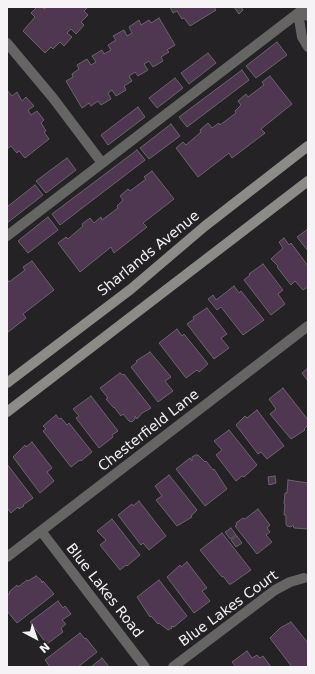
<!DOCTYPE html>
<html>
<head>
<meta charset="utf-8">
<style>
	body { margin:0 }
	#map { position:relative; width:315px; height:674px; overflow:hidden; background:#252225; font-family:"DejaVu Sans",sans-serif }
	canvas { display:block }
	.frame { position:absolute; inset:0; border:8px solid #f5f3f5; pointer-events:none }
	.north { position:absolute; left:16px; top:618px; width:40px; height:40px; -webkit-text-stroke:3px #252225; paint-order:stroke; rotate:139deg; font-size:11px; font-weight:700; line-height:16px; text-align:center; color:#f5f3f5 }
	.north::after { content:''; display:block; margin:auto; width:14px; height:18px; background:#f5f3f5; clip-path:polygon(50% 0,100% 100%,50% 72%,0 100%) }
</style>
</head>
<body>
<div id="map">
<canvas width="315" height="674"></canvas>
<div class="frame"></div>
<div class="north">N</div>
</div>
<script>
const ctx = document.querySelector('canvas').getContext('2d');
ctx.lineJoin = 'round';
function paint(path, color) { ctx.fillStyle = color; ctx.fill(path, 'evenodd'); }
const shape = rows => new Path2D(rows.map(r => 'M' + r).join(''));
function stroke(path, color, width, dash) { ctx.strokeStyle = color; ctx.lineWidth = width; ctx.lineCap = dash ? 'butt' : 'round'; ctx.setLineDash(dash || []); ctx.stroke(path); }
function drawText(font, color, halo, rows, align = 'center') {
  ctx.font = font + ' "DejaVu Sans",sans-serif'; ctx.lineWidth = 3.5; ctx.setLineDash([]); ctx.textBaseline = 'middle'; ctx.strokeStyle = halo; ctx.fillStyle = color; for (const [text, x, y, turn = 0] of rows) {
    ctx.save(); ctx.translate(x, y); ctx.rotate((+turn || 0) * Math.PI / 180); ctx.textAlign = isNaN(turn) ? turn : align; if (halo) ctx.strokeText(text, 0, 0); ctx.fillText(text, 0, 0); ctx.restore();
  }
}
const building = shape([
	[37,7,43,7,44,9,47,7,88,7,84,11,88,15,81,22,84,25,76,34,71,29,67,33,72,37,64,46,60,42,53,49,51,47,45,53,23,31,35,17,31,13,37,7],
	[170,7,214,7,216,10,190,26,184,18,182,19,177,11,173,13,170,7],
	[234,7,241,7,243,10,239,14,234,7],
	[159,18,175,45,167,50,169,52,161,57,163,61,153,67,149,61,144,64,148,70,138,76,135,72,129,76,132,81,124,86,126,90,116,96,112,90,108,93,111,99,101,105,98,101,91,106,89,103,82,108,66,81,73,77,72,74,79,69,77,65,87,59,91,65,96,62,92,56,102,50,104,54,111,50,108,45,116,40,113,36,124,30,127,36,132,33,129,27,139,20,141,25,149,20,151,23,159,18],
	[277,42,287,55,256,78,246,66,277,42],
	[208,53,216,63,189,84,181,73,208,53],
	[242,70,249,80,187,127,179,117,242,70],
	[270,76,292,104,261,129,265,133,232,158,229,153,198,177,176,148,183,142,186,145,201,132,200,130,208,123,212,128,219,123,220,125,236,113,235,111,241,105,238,101,246,94,248,97,264,85,262,82,270,76],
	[175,78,183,88,157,108,149,98,175,78],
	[7,90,12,96,17,92,22,101,26,97,34,106,28,110,31,115,37,111,44,120,41,123,46,131,44,132,49,139,25,158,19,151,17,153,11,146,7,149,7,90],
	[138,107,145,117,108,145,101,135,138,107],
	[171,124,180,136,149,159,140,148,171,124],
	[137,150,145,160,60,225,52,214,137,150],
	[67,158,76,170,46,193,36,181,67,158],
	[152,171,174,199,143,223,147,227,114,253,111,247,80,272,58,243,66,237,68,239,83,226,82,224,90,218,94,223,101,217,102,220,118,208,117,206,123,200,120,196,128,189,130,191,146,179,144,177,152,171],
	[35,185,43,195,7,223,7,207,35,185],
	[48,217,58,230,28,253,18,241,48,217],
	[308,229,308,251,297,237,308,229],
	[284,238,289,245,291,243,308,266,308,287,303,290,295,281,291,285,277,267,278,266,271,259,283,248,279,242,284,238],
	[32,261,54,290,23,314,26,318,7,333,7,279,9,282,25,270,23,267,32,261],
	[263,264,283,290,278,294,285,304,271,315,244,280,250,275,249,274,263,264],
	[234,286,239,293,241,291,264,320,243,335,221,307,217,310,208,299,213,295,216,300,234,286],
	[207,308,227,334,221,338,229,348,214,359,187,324,194,319,193,317,207,308],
	[177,329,182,336,184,334,208,364,199,372,197,370,186,378,159,343,177,329],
	[150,352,171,377,165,381,173,391,158,402,131,367,137,362,136,361,150,352],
	[308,368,308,381,302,373,308,368],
	[120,373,123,375,124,374,151,408,142,413,137,419,135,416,135,419,132,422,129,421,123,414,121,416,114,407,114,408,106,399,108,398,100,388,120,373],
	[283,388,308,420,308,425,304,429,305,430,291,439,270,414,276,409,269,399,283,388],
	[91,396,118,431,112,435,113,437,108,441,99,448,76,418,79,416,73,409,91,396],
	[257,410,284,446,267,459,261,452,258,454,236,425,245,416,247,418,257,410],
	[56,415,59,419,61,418,67,425,69,423,92,452,81,461,80,460,71,467,43,431,46,429,43,426,56,415],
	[229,430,257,465,244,477,242,476,236,481,216,455,222,450,214,441,229,430],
	[32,442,52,468,47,472,54,481,40,493,13,457,25,445,26,447,32,442],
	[196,455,198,455,205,462,206,461,213,470,214,469,227,489,205,506,176,469,190,458,192,461,192,457,196,455],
	[7,464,33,498,23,505,24,506,19,509,18,507,11,513,7,508,7,464],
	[169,475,197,510,191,516,192,517,177,526,156,500,162,496,155,486,169,475],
	[275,476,276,483,269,485,268,477,275,476],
	[288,480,308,483,308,529,294,528,293,525,291,527,287,526,286,524,286,515,284,515,285,504,284,504,285,493,287,493,288,480],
	[139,501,166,536,149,550,143,543,141,545,118,515,132,504,133,506,139,501],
	[258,509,270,525,267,528,270,532,266,535,272,542,257,554,235,526,237,525,236,523,243,518,245,519,258,509],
	[112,519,140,555,127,566,126,565,120,570,100,545,106,540,97,531,112,519],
	[231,528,236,535,230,539,225,532,231,528],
	[222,533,251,570,231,584,229,584,223,576,222,577,200,550,222,533],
	[237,536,242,543,236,547,231,540,237,536],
	[187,562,207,588,202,591,210,601,194,613,167,577,180,565,181,567,187,562],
	[36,576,41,580,42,583,43,581,54,594,17,623,7,611,7,595,10,593,9,592,17,585,18,587,27,580,28,581,36,576],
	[159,580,187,616,174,627,171,626,172,628,168,630,159,623,158,624,151,616,150,617,137,597,159,580],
	[58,601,63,608,65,606,71,614,62,620,66,624,61,628,63,632,47,644,30,622,58,601],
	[291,622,308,643,308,667,292,667,270,638,280,628,291,622],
	[80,633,85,639,86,638,97,652,78,667,50,667,45,660,80,633],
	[247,651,252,658,257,655,260,658,263,656,271,667,236,667,232,662,247,651],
	[102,658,109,667,91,667,102,658]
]);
paint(building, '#4f3651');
stroke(building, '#696669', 1);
stroke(shape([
	[308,16,298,13,302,37,308,47],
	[7,43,53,98,102,163],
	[7,236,306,7]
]), '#656563', 10);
stroke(shape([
	[41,531,145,667],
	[7,557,308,326],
	[173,667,275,590,290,582,304,578]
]), '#656563', 10);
stroke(shape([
	[7,383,131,289,205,226,308,146],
	[7,412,308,181]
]), '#8b8b87', 10);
drawText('14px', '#f5f3f5', '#252225', [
	["Sharlands Avenue",149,254,-39],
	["Chesterfield Lane",149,431,-38],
	["Blue Lakes Road",104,591,52],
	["Blue Lakes Court",229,609,-36]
]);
</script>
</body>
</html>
